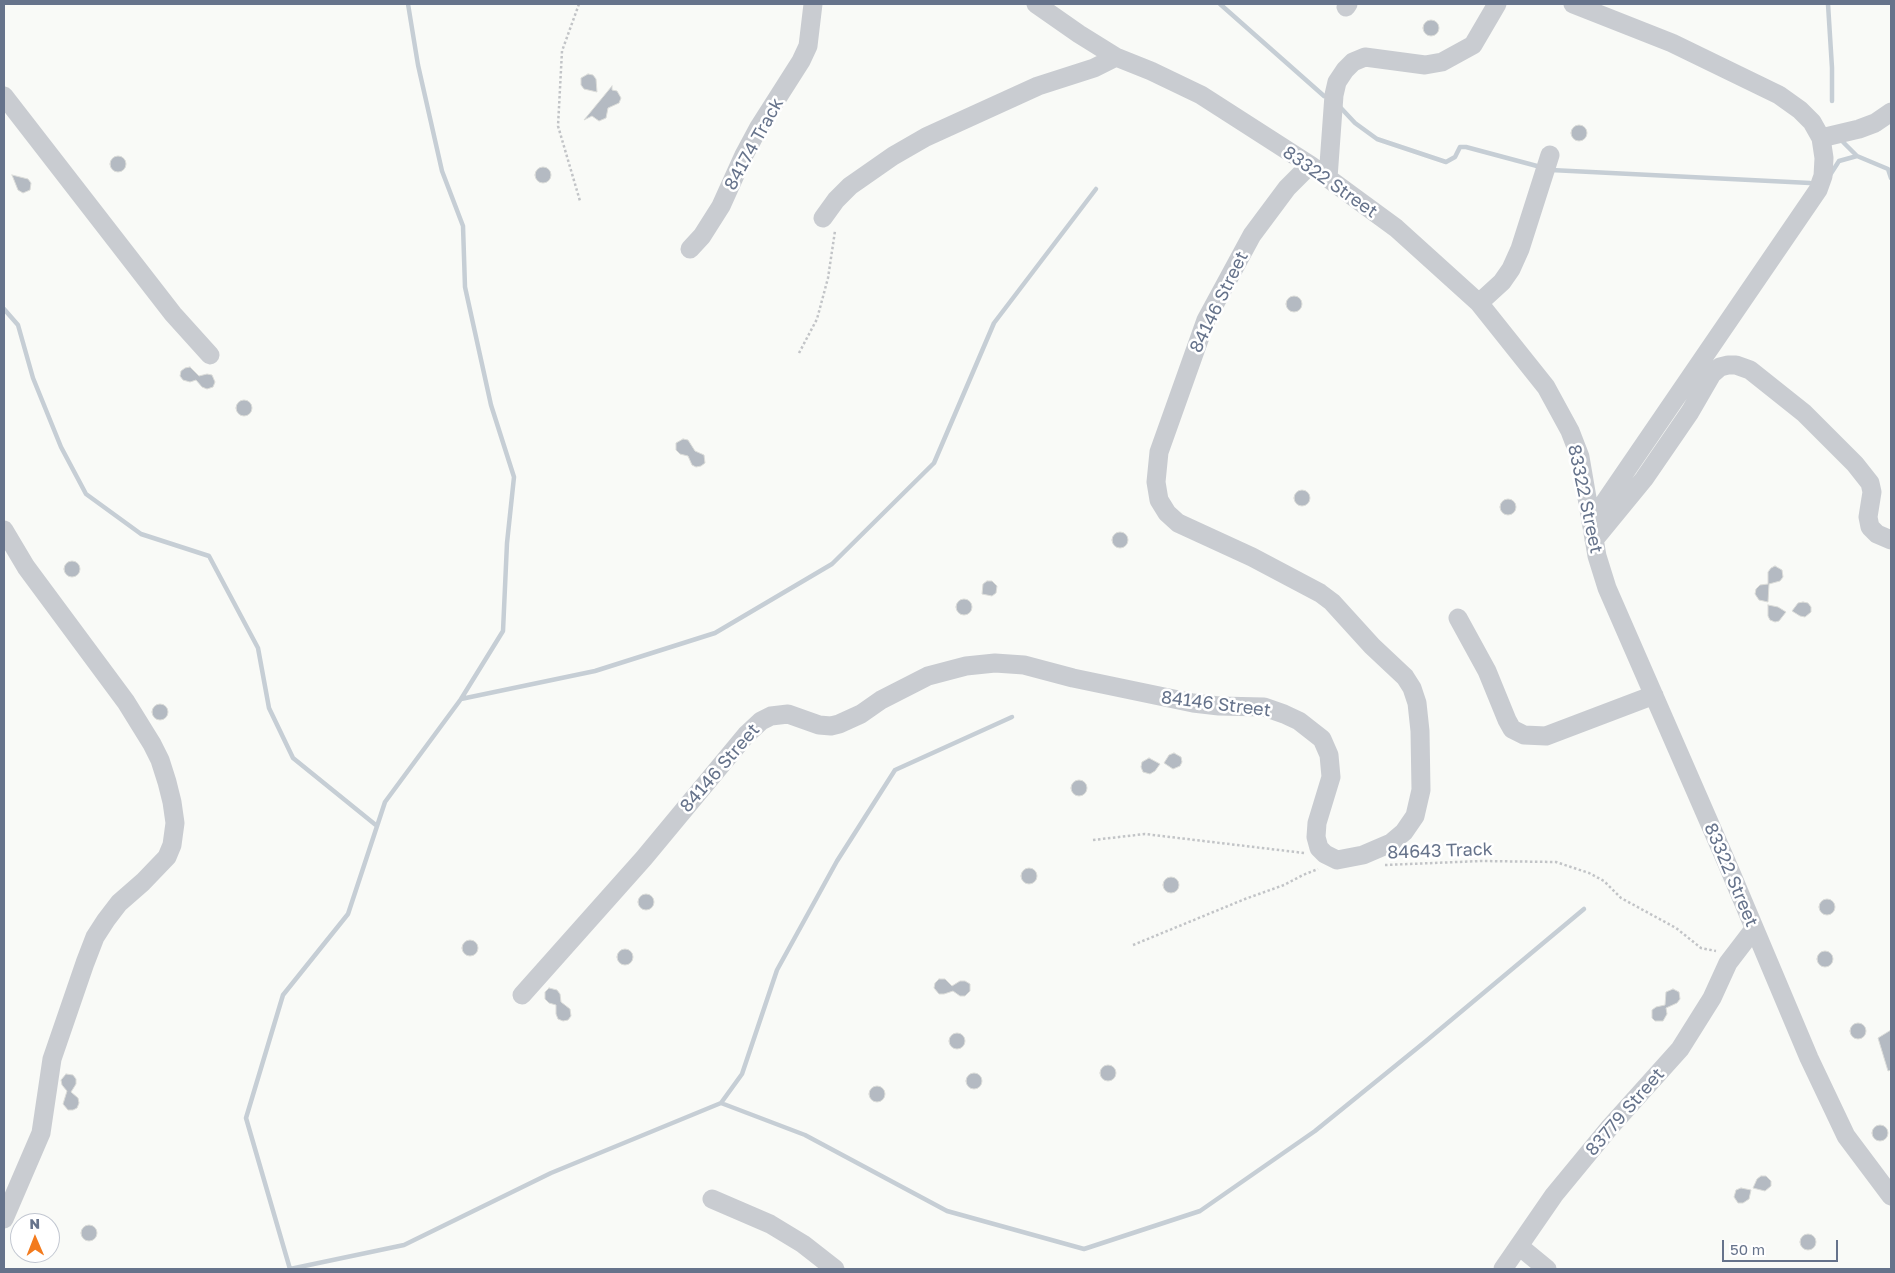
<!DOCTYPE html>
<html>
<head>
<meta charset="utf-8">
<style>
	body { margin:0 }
	#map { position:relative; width:1895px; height:1273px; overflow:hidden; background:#f9faf7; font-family:"Golos Text",sans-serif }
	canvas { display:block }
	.frame { position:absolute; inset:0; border:5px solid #66738b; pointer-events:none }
	.north { position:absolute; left:10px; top:1213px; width:50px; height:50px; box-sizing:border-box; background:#fff; border:1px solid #c2c7d1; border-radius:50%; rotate:359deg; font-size:14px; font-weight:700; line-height:20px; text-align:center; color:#66738b }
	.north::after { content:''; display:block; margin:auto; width:18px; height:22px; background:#f37b1e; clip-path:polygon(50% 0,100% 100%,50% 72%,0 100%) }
	.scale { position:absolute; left:1722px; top:1240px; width:116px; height:22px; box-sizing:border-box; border:2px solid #66738b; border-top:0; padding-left:6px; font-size:15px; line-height:18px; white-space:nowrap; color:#66738b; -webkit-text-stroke:4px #fff; paint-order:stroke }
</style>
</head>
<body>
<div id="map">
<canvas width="1895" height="1273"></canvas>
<div class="frame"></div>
<div class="north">N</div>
<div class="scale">50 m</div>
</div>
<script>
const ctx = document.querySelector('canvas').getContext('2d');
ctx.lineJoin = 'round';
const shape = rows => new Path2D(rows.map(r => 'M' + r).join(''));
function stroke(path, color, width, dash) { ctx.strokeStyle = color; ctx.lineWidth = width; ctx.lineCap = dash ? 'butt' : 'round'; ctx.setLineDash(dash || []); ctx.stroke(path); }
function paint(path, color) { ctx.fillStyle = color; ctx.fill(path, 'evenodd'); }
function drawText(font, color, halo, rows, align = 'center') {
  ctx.font = font + ' "Golos Text",sans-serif'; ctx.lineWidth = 5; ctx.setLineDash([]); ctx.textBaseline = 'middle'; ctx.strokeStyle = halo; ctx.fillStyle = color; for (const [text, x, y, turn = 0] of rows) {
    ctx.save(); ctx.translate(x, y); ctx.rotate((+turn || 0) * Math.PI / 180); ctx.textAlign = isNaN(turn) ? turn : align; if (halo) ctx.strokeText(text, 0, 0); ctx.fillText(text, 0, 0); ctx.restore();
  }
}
stroke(shape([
	[1220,4,1324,96],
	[1828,4,1832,68,1832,101],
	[1340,107,1355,123,1377,139,1446,162,1455,157,1460,147,1466,147,1537,166],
	[1843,142,1857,156],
	[1551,170,1810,183],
	[1830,175,1839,161,1857,156,1888,169,1891,178],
	[4,309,18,325,33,378,61,447,86,494,141,534,209,556,258,648,269,708,293,758,377,826],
	[461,699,595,671,715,633,832,564,934,463,994,323,1096,189],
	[721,1103,742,1074,777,970,837,861,895,770,1012,717],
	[290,1269,404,1245,551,1173,721,1103,805,1135,947,1211,1084,1249,1200,1211,1315,1131,1426,1041,1584,909],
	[290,1269,246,1118,283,995,348,914,385,802,461,699,503,631,507,543,514,477,491,405,465,287,463,226,442,171,418,65,408,4]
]), '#c6ced5', 4.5);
const building = shape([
	'1423 28a8 8 0 1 1 16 0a8 8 0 1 1-16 0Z',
	[588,74,593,75,596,79,597,92,584,89,581,85,581,78,588,74],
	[612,86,612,90,617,91,621,98,619,103,608,108,606,118,599,121,592,116,584,120,612,86],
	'1571 133a8 8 0 1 1 16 0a8 8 0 1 1-16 0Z',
	'110 164a8 8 0 1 1 16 0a8 8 0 1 1-16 0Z',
	'535 175a8 8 0 1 1 16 0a8 8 0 1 1-16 0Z',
	[12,175,28,179,31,183,30,190,23,193,18,190,12,175],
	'1286 304a8 8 0 1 1 16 0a8 8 0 1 1-16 0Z',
	[190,367,199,376,207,374,212,375,215,382,213,387,207,389,202,387,196,380,190,382,183,380,180,376,181,371,185,368,190,367],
	'236 408a8 8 0 1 1 16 0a8 8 0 1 1-16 0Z',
	[683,439,688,440,695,451,704,455,705,463,701,466,696,467,692,465,688,456,680,454,676,450,676,443,683,439],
	'1294 498a8 8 0 1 1 16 0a8 8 0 1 1-16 0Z',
	'1500 507a8 8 0 1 1 16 0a8 8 0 1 1-16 0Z',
	'1112 540a8 8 0 1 1 16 0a8 8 0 1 1-16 0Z',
	'64 569a8 8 0 1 1 16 0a8 8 0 1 1-16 0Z',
	[1775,566,1782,570,1783,577,1780,581,1769,584,1768,602,1759,600,1755,594,1756,589,1760,585,1768,584,1768,572,1771,568,1775,566],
	[987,581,992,581,997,586,996,593,992,596,982,594,983,584,987,581],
	'956 607a8 8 0 1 1 16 0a8 8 0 1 1-16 0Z',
	[1803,602,1808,603,1811,607,1811,612,1805,617,1800,616,1792,611,1798,603,1803,602],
	[1768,605,1778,607,1786,612,1779,621,1775,622,1770,620,1768,616,1768,605],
	'152 712a8 8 0 1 1 16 0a8 8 0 1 1-16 0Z',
	[1174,753,1181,757,1182,762,1180,766,1173,769,1164,763,1169,755,1174,753],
	[1149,758,1160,764,1155,771,1150,774,1143,772,1141,767,1142,762,1149,758],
	'1071 788a8 8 0 1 1 16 0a8 8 0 1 1-16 0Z',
	'1021 876a8 8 0 1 1 16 0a8 8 0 1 1-16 0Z',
	'1163 885a8 8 0 1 1 16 0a8 8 0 1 1-16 0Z',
	'638 902a8 8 0 1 1 16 0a8 8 0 1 1-16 0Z',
	'1819 907a8 8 0 1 1 16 0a8 8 0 1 1-16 0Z',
	'462 948a8 8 0 1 1 16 0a8 8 0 1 1-16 0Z',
	'617 957a8 8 0 1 1 16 0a8 8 0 1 1-16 0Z',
	'1817 959a8 8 0 1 1 16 0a8 8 0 1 1-16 0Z',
	[939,979,945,979,952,986,960,981,965,981,970,984,970,991,965,996,960,996,953,991,944,994,939,994,934,988,935,983,939,979],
	[549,988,557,990,560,994,561,1002,570,1009,571,1016,568,1020,563,1021,558,1019,556,1014,556,1005,549,1003,545,999,545,992,549,988],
	[1673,989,1679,992,1680,999,1677,1003,1666,1008,1667,1014,1663,1021,1655,1021,1652,1018,1652,1010,1656,1007,1665,1005,1666,992,1673,989],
	'1850 1031a8 8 0 1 1 16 0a8 8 0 1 1-16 0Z',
	[1891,1030,1891,1070,1888,1071,1878,1038,1891,1030],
	'949 1041a8 8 0 1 1 16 0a8 8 0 1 1-16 0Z',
	'1100 1073a8 8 0 1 1 16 0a8 8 0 1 1-16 0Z',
	'966 1081a8 8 0 1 1 16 0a8 8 0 1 1-16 0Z',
	[66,1074,73,1075,76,1079,76,1084,71,1092,78,1098,79,1103,77,1108,73,1110,68,1110,63,1104,67,1091,62,1085,61,1080,66,1074],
	'869 1094a8 8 0 1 1 16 0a8 8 0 1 1-16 0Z',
	'1872 1133a8 8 0 1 1 16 0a8 8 0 1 1-16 0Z',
	[1761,1176,1766,1176,1771,1181,1771,1186,1765,1191,1753,1188,1757,1179,1761,1176],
	[1741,1188,1751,1190,1749,1199,1743,1203,1738,1203,1734,1197,1736,1190,1741,1188],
	'81 1233a8 8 0 1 1 16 0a8 8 0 1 1-16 0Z',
	'1800 1242a8 8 0 1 1 16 0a8 8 0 1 1-16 0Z'
]);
paint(building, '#b4bac2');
stroke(building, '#dbdcd9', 1);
stroke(shape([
	[579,4,562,51,558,126,580,201],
	[799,353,817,319,828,278,835,231],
	[1093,840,1145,834,1304,853],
	[1385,865,1481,861,1556,862,1589,873,1604,881,1621,898,1676,928,1701,948,1716,951],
	[1133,945,1245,899,1284,885,1303,875,1318,869]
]), '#c2c4c7', 2.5, [2.5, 2.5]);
stroke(shape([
	[1036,4,1079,34,1116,57,1151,71,1201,95,1310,165,1396,228,1479,303,1546,387,1570,431,1580,457,1597,556,1607,588,1726,861,1809,1058,1846,1136,1891,1196],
	[1573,4,1672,43,1779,95,1800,110,1812,122,1821,138,1824,158,1823,176,1818,190,1591,522],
	[1346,7,1348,4],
	[4,96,173,314,210,355],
	[1821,138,1859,129,1875,123,1891,112],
	[1328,178,1334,95,1337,82,1345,70,1353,62,1365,57,1425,65,1442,62,1473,45,1497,4],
	[823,218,836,200,850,186,893,156,926,137,1038,86,1094,68,1116,57],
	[690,249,702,236,721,206,744,155,759,127,801,61,808,46,813,4],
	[1479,303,1502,282,1511,269,1520,249,1550,155],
	[4,530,26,567,126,702,152,744,160,760,167,782,172,802,175,823,172,845,167,857,143,882,119,903,106,920,95,937,85,963,52,1059,41,1133,4,1219],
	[1594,540,1644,479,1690,412,1712,374,1720,367,1728,365,1736,365,1750,370,1804,413,1855,464,1870,483,1872,492,1868,517,1870,527,1877,534,1891,540],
	[1458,618,1487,671,1507,720,1512,729,1524,735,1546,736,1654,695],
	[522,995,644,858,746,735,761,721,771,716,788,714,819,725,831,726,839,724,861,714,881,700,928,676,966,666,995,663,1024,665,1073,678,1193,703,1219,706,1264,707,1284,714,1299,721,1322,739,1329,755,1331,777,1317,823,1316,837,1319,848,1325,854,1337,860,1363,855,1391,843,1404,832,1415,816,1421,790,1420,731,1417,703,1412,688,1405,677,1372,646,1332,602,1320,593,1252,557,1178,523,1167,513,1159,500,1156,482,1159,452,1206,320,1252,235,1287,188,1310,165],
	[712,1199,770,1224,803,1244,835,1269],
	[1519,1246,1547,1269],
	[1503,1269,1554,1195,1610,1127,1680,1049,1712,998,1728,963,1754,929]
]), '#c9ccd1', 19);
drawText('18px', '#66738b', '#fff', [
	["84174 Track",754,144,-61],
	["83322 Street",1330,182,35],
	["84146 Street",1219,302,-64],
	["83322 Street",1585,499,78],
	["84146 Street",1216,704,7],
	["84146 Street",720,768,-49],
	["84643 Track",1440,851,-2],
	["83322 Street",1731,875,67],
	["83779 Street",1625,1112,-49]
]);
</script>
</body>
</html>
